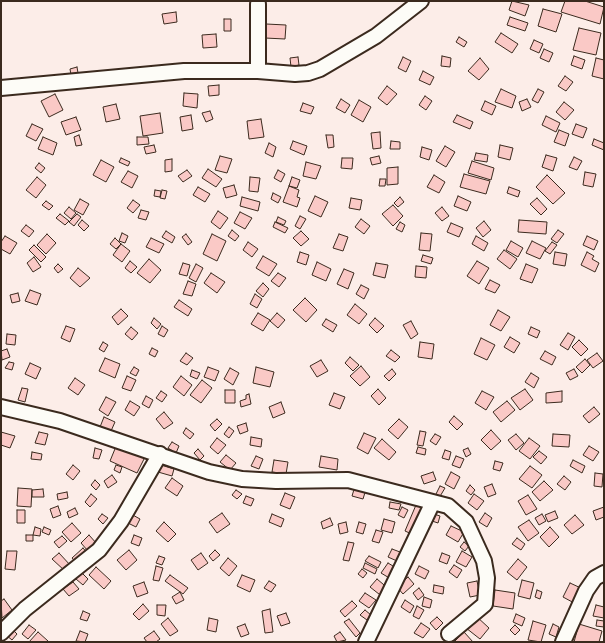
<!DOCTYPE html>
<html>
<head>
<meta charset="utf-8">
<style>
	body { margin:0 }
	#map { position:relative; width:605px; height:643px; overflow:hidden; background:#fcede8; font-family:Caveat,sans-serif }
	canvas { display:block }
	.frame { position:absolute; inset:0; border:2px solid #3b2a1e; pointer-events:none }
</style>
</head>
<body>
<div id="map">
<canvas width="605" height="643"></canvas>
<div class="frame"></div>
</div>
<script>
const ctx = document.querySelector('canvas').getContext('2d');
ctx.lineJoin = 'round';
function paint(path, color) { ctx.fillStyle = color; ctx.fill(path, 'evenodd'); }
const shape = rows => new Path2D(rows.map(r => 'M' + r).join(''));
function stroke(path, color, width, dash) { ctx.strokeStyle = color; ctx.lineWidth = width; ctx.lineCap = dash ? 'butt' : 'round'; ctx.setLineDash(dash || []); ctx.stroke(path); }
const building = shape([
	[512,1,529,5,525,16,509,10,512,1],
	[565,1,585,1,604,7,600,24,561,12,565,1],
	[543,9,562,14,556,32,538,26,543,9],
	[176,12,177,22,164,24,162,14,176,12],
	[510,17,528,23,525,31,507,25,510,17],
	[224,19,231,19,231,31,224,31,224,19],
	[266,24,286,25,285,39,265,38,266,24],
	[579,28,601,33,596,55,573,50,579,28],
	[501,33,518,44,512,53,495,42,501,33],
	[216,34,217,47,203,48,202,35,216,34],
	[459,37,467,42,464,47,456,42,459,37],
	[534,40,543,44,539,53,530,49,534,40],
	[544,49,553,53,549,62,540,58,544,49],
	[442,56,451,58,450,67,441,66,442,56],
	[574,56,585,60,582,69,571,65,574,56],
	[298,57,299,65,291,67,290,58,298,57],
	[403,57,411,61,406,72,398,68,403,57],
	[480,58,489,69,479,80,468,71,480,58],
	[596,58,604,60,604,79,592,76,596,58],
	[77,67,78,73,71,75,70,69,77,67],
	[423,71,434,77,430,85,419,80,423,71],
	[565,76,573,82,566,91,558,86,565,76],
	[219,85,219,95,209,96,208,86,219,85],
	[387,86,397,94,387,105,378,98,387,86],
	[501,89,516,96,512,108,495,102,501,89],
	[538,89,544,92,538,103,532,100,538,89],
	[184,93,198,94,197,108,183,106,184,93],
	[55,94,63,110,49,117,41,101,55,94],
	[425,96,432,101,426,110,419,105,425,96],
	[341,99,350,105,345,113,336,108,341,99],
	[527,99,531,107,522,111,519,102,527,99],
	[359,100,371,107,363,122,351,115,359,100],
	[485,101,496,106,492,115,481,110,485,101],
	[564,102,574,110,565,120,556,112,564,102],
	[303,103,314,107,311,114,300,111,303,103],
	[116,104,120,119,106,122,103,107,116,104],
	[210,111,213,119,206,122,202,113,210,111],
	[160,113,163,133,143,136,140,116,160,113],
	[191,115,193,129,182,131,180,117,191,115],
	[457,115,473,122,470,129,453,122,457,115],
	[546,116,560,123,556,132,542,125,546,116],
	[76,117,81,130,66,135,61,122,76,117],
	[261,119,264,137,249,139,247,121,261,119],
	[32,124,43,129,36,141,26,136,32,124],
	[576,124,587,128,583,138,572,134,576,124],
	[559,130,569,134,565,146,554,142,559,130],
	[380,132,381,148,373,149,371,133,380,132],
	[79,135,82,145,76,146,74,137,79,135],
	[326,135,333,135,334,147,328,148,326,135],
	[43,137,57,143,53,155,38,149,43,137],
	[137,137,148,137,149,144,137,145,137,137],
	[594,139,604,143,604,150,592,145,594,139],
	[293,141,307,146,304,155,290,149,293,141],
	[391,141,400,142,400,149,390,149,391,141],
	[269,143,276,147,273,157,265,153,269,143],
	[154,145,156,152,146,154,144,147,154,145],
	[500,145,513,148,510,160,498,157,500,145],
	[445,146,455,152,446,167,436,161,445,146],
	[422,147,432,150,429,160,420,157,422,147],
	[476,153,488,155,487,162,474,160,476,153],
	[546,155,557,158,553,171,542,167,546,155],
	[220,156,232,159,227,173,215,170,220,156],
	[379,156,381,163,372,165,370,158,379,156],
	[574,157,582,161,577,170,569,167,574,157],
	[121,158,130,162,128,166,119,162,121,158],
	[342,158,353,158,352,169,341,168,342,158],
	[172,159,172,171,165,172,165,160,172,159],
	[101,160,114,167,106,182,93,175,101,160],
	[472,161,494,168,491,180,468,173,472,161],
	[306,162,321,166,316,179,303,176,306,162],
	[39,163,45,168,41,173,35,168,39,163],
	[398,167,398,184,387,185,387,168,398,167],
	[208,169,222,179,216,187,202,178,208,169],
	[187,170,192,176,183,182,178,176,187,170],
	[278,170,285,174,281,182,274,178,278,170],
	[128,171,138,176,132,188,121,182,128,171],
	[585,172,596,174,593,187,583,185,585,172],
	[464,174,490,181,486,194,460,187,464,174],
	[434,175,445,182,439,193,427,187,434,175],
	[547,175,565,193,553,204,536,187,547,175],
	[37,177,46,185,36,198,26,190,37,177],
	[250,177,260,178,258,192,249,191,250,177],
	[292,177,300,180,297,188,289,186,292,177],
	[380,179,386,179,385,186,379,186,380,179],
	[234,185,237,195,226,198,223,188,234,185],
	[289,186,299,190,297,197,300,198,297,207,283,202,289,186],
	[198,187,210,194,205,202,193,195,198,187],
	[509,187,520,191,518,197,507,193,509,187],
	[155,190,161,191,160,197,154,196,155,190],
	[162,190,167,191,165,199,160,198,162,190],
	[273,193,281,197,278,203,271,199,273,193],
	[315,196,328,202,321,217,308,211,315,196],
	[458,196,471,202,467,211,454,206,458,196],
	[242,197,260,202,258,211,240,206,242,197],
	[400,197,404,202,398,207,394,203,400,197],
	[351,198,362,200,360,210,349,208,351,198],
	[537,198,547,209,541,215,530,204,537,198],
	[80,199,89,204,83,215,74,210,80,199],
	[133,200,140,205,133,213,127,208,133,200],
	[46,201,53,206,49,210,42,205,46,201],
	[393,205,403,216,393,226,382,214,393,205],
	[69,207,76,213,71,219,64,213,69,207],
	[442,207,449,216,442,221,435,213,442,207],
	[141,210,149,212,146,220,138,218,141,210],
	[218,211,228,218,220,229,211,222,218,211],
	[240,212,252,218,245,229,234,223,240,212],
	[60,214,69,221,65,225,56,218,60,214],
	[77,214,81,217,74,226,69,222,77,214],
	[300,216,306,219,300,229,295,226,300,216],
	[278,217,286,221,284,225,276,222,278,217],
	[361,219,370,226,364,234,355,227,361,219],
	[82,220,89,226,84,231,78,225,82,220],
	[519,220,547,222,546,234,518,232,519,220],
	[484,221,491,230,483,237,476,228,484,221],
	[275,222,288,228,285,233,273,227,275,222],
	[400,222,405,225,402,232,396,229,400,222],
	[451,223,463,228,459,237,447,232,451,223],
	[26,225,34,231,29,237,21,231,26,225],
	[232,230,239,236,235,241,228,236,232,230],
	[558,230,564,234,557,243,551,239,558,230],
	[166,231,175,237,172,243,162,237,166,231],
	[301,231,309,239,301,246,293,238,301,231],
	[122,233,128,236,125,243,119,241,122,233],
	[421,233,432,234,430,251,419,250,421,233],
	[47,234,56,243,46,254,37,245,47,234],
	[186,234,192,242,188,245,182,237,186,234],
	[212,234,226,241,217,261,203,254,212,234],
	[339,234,348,237,343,251,333,248,339,234],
	[5,236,17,243,10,254,1,249,1,242,5,236],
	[476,236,488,243,484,251,472,244,476,236],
	[587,236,598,241,594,250,583,245,587,236],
	[115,238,121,244,116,249,110,244,115,238],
	[151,238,164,244,159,253,146,247,151,238],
	[511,241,523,248,518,257,506,250,511,241],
	[532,241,546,248,540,259,526,253,532,241],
	[248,242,258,249,252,257,243,250,248,242],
	[552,242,557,245,550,254,545,251,552,242],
	[121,244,130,251,122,262,113,255,121,244],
	[34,245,46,257,41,262,29,250,34,245],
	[504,250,517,259,510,269,497,259,504,250],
	[300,252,309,255,306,265,297,262,300,252],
	[555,252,567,254,565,266,553,264,555,252],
	[587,252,594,256,592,259,599,263,595,272,581,265,587,252],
	[423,255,433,258,431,264,421,261,423,255],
	[263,256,277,264,269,276,256,268,263,256],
	[34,257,41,267,33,272,27,263,34,257],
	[149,259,161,270,150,283,137,273,149,259],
	[130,261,137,267,131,273,125,268,130,261],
	[477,261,489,268,479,284,467,276,477,261],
	[317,262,331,269,326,281,312,275,317,262],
	[183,263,190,265,187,276,179,274,183,263],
	[376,263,388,265,385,278,373,275,376,263],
	[58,264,63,269,58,273,54,268,58,264],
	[196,264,203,268,196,282,189,278,196,264],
	[526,264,538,269,532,283,520,279,526,264],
	[416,266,427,267,426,278,415,277,416,266],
	[78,268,90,278,80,287,70,278,78,268],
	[344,269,354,273,348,289,337,284,344,269],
	[211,273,225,282,217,293,204,283,211,273],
	[278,273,286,278,279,287,271,281,278,273],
	[490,280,500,285,495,293,485,289,490,280],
	[188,281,196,284,192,296,183,294,188,281],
	[263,283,269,289,263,297,256,291,263,283],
	[361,285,369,289,364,299,356,294,361,285],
	[30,290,41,294,37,305,25,301,30,290],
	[18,293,20,301,12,303,10,295,18,293],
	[255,294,262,299,257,308,250,304,255,294],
	[305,298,317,310,306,322,293,310,305,298],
	[179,300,192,309,188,316,174,307,179,300],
	[355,304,367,314,359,324,347,315,355,304],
	[121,309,128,316,118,325,112,317,121,309],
	[498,310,510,317,501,331,490,325,498,310],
	[258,313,270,320,263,331,251,324,258,313],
	[277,313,285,320,278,328,270,321,277,313],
	[154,318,161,324,157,329,151,323,154,318],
	[375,318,384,326,377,333,369,325,375,318],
	[326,319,337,325,333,332,322,325,326,319],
	[411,321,418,334,411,339,403,325,411,321],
	[66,326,75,329,70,342,61,338,66,326],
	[162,326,168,330,164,337,158,334,162,326],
	[131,327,138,333,132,340,125,334,131,327],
	[531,327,540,331,537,338,528,334,531,327],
	[568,333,575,337,568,350,560,345,568,333],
	[7,334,16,335,15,345,6,344,7,334],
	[510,337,520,343,514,353,504,347,510,337],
	[481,338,495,345,487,360,474,354,481,338],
	[579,340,588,349,581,356,572,347,579,340],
	[103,342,108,345,104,352,99,349,103,342],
	[420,342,434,344,432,359,418,357,420,342],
	[152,348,158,351,155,357,149,354,152,348],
	[7,349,10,357,2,360,1,351,7,349],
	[391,350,400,357,395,362,386,356,391,350],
	[545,351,556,357,552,365,540,359,545,351],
	[186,353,193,358,187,365,180,361,186,353],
	[597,353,603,361,593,368,587,360,597,353],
	[350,357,359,365,353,371,345,363,350,357],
	[105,358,120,364,115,378,99,371,105,358],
	[585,359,590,365,582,373,576,367,585,359],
	[321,360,328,371,317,377,310,366,321,360],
	[9,362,14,363,12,370,5,368,9,362],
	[30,363,41,368,36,379,25,374,30,363],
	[361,366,370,377,360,386,350,376,361,366],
	[134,367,139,370,136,376,130,373,134,367],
	[208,367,219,371,215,381,204,377,208,367],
	[256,367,274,372,270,387,253,383,256,367],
	[230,368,239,373,233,385,224,379,230,368],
	[392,369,396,374,389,381,384,376,392,369],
	[574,369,578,376,570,380,566,373,574,369],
	[192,370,200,373,197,379,190,376,192,370],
	[531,373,539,378,534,388,525,382,531,373],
	[127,376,136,380,131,391,122,388,127,376],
	[181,376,192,385,184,396,173,387,181,376],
	[75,378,85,385,78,395,68,388,75,378],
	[202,380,212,388,201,403,190,395,202,380],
	[22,388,28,389,25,402,18,400,22,388],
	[378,389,386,398,379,405,371,396,378,389],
	[525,389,533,400,520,410,511,398,525,389],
	[225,390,235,390,235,403,225,403,225,390],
	[161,391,167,395,162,402,156,398,161,391],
	[482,391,494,397,486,410,475,403,482,391],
	[562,391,562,402,546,403,546,393,562,391],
	[334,393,345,397,340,409,329,405,334,393],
	[249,394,251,404,241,407,240,401,246,399,246,395,249,394],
	[146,396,153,400,149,408,142,404,146,396],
	[106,397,116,402,108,416,99,410,106,397],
	[130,401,140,407,134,416,125,410,130,401],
	[507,401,515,410,501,422,493,412,507,401],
	[281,402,285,413,273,418,269,407,281,402],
	[594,407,600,414,589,423,583,416,594,407],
	[164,412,173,423,164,429,156,419,164,412],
	[454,416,463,424,457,430,449,422,454,416],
	[104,417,115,422,111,431,100,427,104,417],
	[217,419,222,424,215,431,210,425,217,419],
	[399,419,408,427,398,439,388,430,399,419],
	[246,423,248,431,240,434,237,426,246,423],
	[229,427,234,431,229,438,224,434,229,427],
	[186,428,194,434,190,439,183,433,186,428],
	[491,430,501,441,491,450,481,440,491,430],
	[420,431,426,432,423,446,417,445,420,431],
	[1,432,15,436,10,448,1,445,1,432],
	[39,432,48,434,45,445,35,443,39,432],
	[364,433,376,438,368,454,357,448,364,433],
	[435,434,441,437,436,445,430,441,435,434],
	[516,434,524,443,516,450,508,440,516,434],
	[553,434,570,435,569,447,552,446,553,434],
	[251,437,262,439,261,447,250,445,251,437],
	[217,438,226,445,218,454,210,447,217,438],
	[529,438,540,446,530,459,519,451,529,438],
	[382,439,396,452,389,460,374,448,382,439],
	[172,442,179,446,176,453,168,448,172,442],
	[117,444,145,457,137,473,110,461,117,444],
	[589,446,599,452,593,461,583,455,589,446],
	[418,447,426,449,425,455,416,453,418,447],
	[95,448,102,450,99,459,93,458,95,448],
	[468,448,471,454,466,457,463,450,468,448],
	[198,449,204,456,200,460,194,453,198,449],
	[445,450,451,452,449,460,442,458,445,450],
	[539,451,547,457,541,464,533,457,539,451],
	[32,452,42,454,41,460,31,459,32,452],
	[226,455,236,463,230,470,220,462,226,455],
	[256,456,263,459,259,469,251,466,256,456],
	[321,456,338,459,337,470,319,467,321,456],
	[456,456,464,459,460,468,452,465,456,456],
	[274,460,288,462,286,474,272,472,274,460],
	[573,460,585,466,582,473,570,466,573,460],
	[495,461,503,463,500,471,493,469,495,461],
	[73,465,80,471,73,480,66,474,73,465],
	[116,465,122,467,120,473,114,470,116,465],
	[161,465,174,469,172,476,158,472,161,465],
	[530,466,542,475,532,488,519,479,530,466],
	[433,472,436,480,424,484,421,476,433,472],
	[451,472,460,477,454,489,445,484,451,472],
	[595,473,603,474,602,487,594,486,595,473],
	[112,475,117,482,108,488,104,481,112,475],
	[564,476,571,482,565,490,557,484,564,476],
	[172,478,183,486,177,496,165,488,172,478],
	[95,480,100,485,96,490,91,485,95,480],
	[544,481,553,490,540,501,532,492,544,481],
	[356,483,367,486,363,499,352,496,356,483],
	[492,484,496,494,488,497,484,487,492,484],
	[470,485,475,490,471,495,466,491,470,485],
	[440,486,445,488,439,498,435,496,440,486],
	[18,488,32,489,31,507,17,506,18,488],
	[43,489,44,497,32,497,32,490,43,489],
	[236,490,242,494,237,499,232,495,236,490],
	[67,492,68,498,58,500,57,494,67,492],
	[285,493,295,497,290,509,280,505,285,493],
	[91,494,97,499,90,507,85,502,91,494],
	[474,494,484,501,477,510,468,503,474,494],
	[528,495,537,509,526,515,518,501,528,495],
	[246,496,254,499,251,506,243,503,246,496],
	[390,502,401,504,399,510,389,508,390,502],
	[416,505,426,509,414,535,405,531,416,505],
	[58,506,61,515,53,518,50,509,58,506],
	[402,507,408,510,404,518,398,515,402,507],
	[604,507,604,517,596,520,593,511,604,507],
	[75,508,78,514,69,518,67,512,75,508],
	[17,510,25,510,25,523,17,523,17,510],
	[555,511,558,518,548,522,545,515,555,511],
	[222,513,230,524,217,533,209,522,222,513],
	[485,513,492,518,487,527,479,522,485,513],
	[102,514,108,518,103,524,98,519,102,514],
	[131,514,140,519,136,527,126,522,131,514],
	[272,514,284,519,281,527,269,522,272,514],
	[434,514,440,516,438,523,432,521,434,514],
	[542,514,546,521,539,525,535,518,542,514],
	[575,515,584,525,572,534,564,525,575,515],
	[330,518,333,525,323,529,321,522,330,518],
	[384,519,395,522,392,533,381,530,384,519],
	[529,520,539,533,528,541,518,527,529,520],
	[164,522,176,534,168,542,156,531,164,522],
	[346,522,348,532,340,534,338,524,346,522],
	[359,522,366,524,363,534,356,532,359,522],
	[72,523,81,533,71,542,62,532,72,523],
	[451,526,464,532,458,542,446,535,451,526],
	[35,527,41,529,40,536,33,535,35,527],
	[44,527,51,530,49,535,42,532,44,527],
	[550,527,559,537,549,547,540,537,550,527],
	[376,530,383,532,379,543,372,541,376,530],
	[26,535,33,535,33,541,26,541,26,535],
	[89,535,97,544,88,551,81,543,89,535],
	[134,535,142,538,139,546,131,543,134,535],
	[62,536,67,541,59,548,54,542,62,536],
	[517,538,525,544,521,550,512,544,517,538],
	[348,542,354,543,349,561,343,560,348,542],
	[464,542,469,546,465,551,460,547,464,542],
	[83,548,89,555,78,565,72,558,83,548],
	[392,549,400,552,397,561,388,557,392,549],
	[129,550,137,560,126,570,117,560,129,550],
	[215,550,220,555,213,561,209,556,215,550],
	[7,551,17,551,15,570,5,569,7,551],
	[462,551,472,557,466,567,456,562,462,551],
	[59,553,71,566,65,571,52,559,59,553],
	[201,553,208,563,198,570,191,560,201,553],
	[442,553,450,556,447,564,439,561,442,553],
	[159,556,165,558,162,565,156,563,159,556],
	[369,556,381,562,378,568,365,561,369,556],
	[228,558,237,566,229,576,220,568,228,558],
	[518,559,527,567,517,580,507,572,518,559],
	[365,563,377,569,375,574,363,568,365,563],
	[388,563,398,569,391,579,381,573,388,563],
	[454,565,462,570,457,578,449,572,454,565],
	[156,566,163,568,159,581,153,580,156,566],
	[419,566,429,571,425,579,415,574,419,566],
	[96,567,111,581,104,589,89,575,96,567],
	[362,569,367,573,363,578,358,574,362,569],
	[82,573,88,579,83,585,76,579,82,573],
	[170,575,188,588,183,594,165,581,170,575],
	[242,575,255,580,250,592,237,586,242,575],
	[408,577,414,584,403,594,397,587,408,577],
	[377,579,390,590,384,598,370,587,377,579],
	[522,580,534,583,530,599,518,596,522,580],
	[269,581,276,585,271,592,264,588,269,581],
	[477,581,480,595,470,597,467,583,477,581],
	[73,582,79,589,69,596,63,589,73,582],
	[144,582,148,593,137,597,133,586,144,582],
	[570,583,583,589,576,604,563,597,570,583],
	[434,585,444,587,443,594,433,592,434,585],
	[419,588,424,595,418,600,413,593,419,588],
	[495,590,515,593,513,609,493,606,495,590],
	[537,590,542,592,540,599,535,597,537,590],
	[180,592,184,600,176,604,172,597,180,592],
	[365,593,376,600,369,608,359,601,365,593],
	[424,597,432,600,430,608,422,606,424,597],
	[4,599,12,610,2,618,1,601,4,599],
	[405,600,414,606,410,613,401,607,405,600],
	[352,601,357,606,345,617,340,611,352,601],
	[143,604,149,611,139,620,133,614,143,604],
	[157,605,166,605,165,616,157,615,157,605],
	[596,605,604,607,604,618,593,616,596,605],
	[417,606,424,610,419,619,413,616,417,606],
	[270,609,273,632,265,633,262,611,270,609],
	[365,610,371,615,367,620,360,615,365,610],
	[83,611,90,614,87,621,80,619,83,611],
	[286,613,290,623,281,626,277,616,286,613],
	[516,614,525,618,522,626,513,622,516,614],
	[476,616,489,628,480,639,466,628,476,616],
	[437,617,443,623,436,630,430,623,437,617],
	[168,618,178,631,170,636,161,624,168,618],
	[209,618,218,620,216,632,207,630,209,618],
	[349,619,360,633,356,637,344,622,349,619],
	[597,620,604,621,604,627,596,626,597,620],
	[533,621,546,625,541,642,528,640,533,621],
	[421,623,430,629,423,638,414,633,421,623],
	[245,624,249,634,241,637,237,627,245,624],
	[553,624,559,627,556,637,549,634,553,624],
	[579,624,602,631,599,642,574,642,579,624],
	[29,625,36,630,28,639,22,634,29,625],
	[515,625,520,630,515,635,510,630,515,625],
	[12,629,17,634,12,640,6,635,12,629],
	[80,631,88,634,85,642,76,641,80,631],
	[154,631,160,639,156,642,147,642,144,638,154,631],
	[38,632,48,641,46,642,29,642,38,632],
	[340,632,346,640,337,642,334,636,340,632],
	[464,632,473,642,454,642,464,632]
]);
paint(building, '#fac9c6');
stroke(building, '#3b2a1e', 1);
const minor = shape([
	[258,71,258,4],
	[1,88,184,71,258,71,295,74,308,73,320,69,376,36,421,1],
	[1,407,60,421,209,472,242,479,276,481,348,480,448,506,466,522,484,561,487,578,485,604,449,634],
	[1,633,25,609,99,550,121,521,160,454],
	[366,642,433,502],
	[563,642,586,591,595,578,604,573]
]);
stroke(minor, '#3b2a1e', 18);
stroke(minor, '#fdfcf7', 14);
</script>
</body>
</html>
